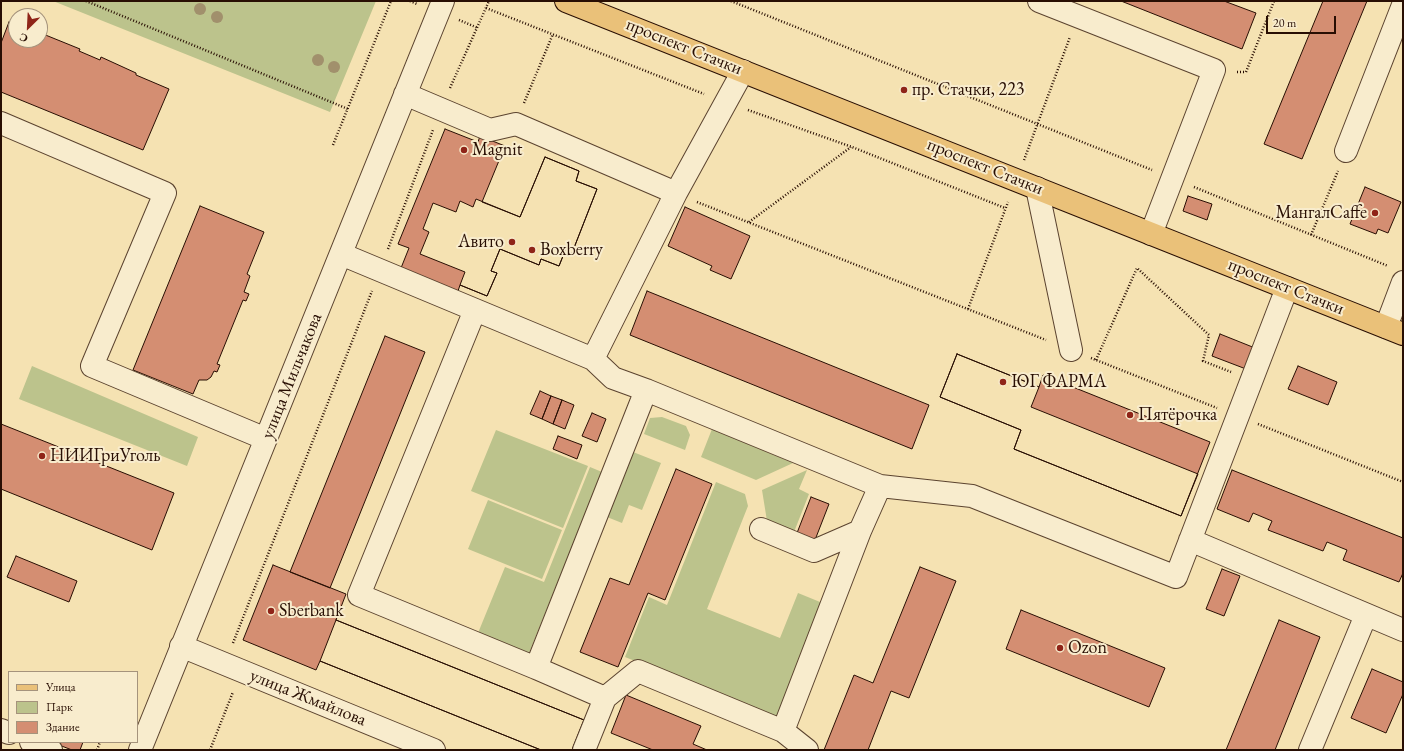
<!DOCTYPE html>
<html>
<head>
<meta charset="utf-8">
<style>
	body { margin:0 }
	#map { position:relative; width:1404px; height:751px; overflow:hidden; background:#f5e2b2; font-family:"EB Garamond",serif }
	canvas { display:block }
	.frame { position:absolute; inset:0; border:2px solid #280e03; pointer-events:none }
	.legend { position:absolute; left:8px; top:671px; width:130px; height:72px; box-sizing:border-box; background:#f8eccd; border:1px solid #a5937c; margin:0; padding:5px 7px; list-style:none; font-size:12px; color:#280e03 }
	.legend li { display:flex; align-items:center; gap:8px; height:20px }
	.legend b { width:20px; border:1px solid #a5937c }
	.north { position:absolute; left:8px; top:8px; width:40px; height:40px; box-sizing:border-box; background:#f8eccd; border:1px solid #a5937c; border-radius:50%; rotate:204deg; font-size:11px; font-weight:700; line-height:16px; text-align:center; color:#280e03 }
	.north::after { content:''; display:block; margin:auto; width:14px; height:18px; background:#8f2418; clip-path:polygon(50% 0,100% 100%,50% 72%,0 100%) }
	.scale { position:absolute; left:1266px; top:16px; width:70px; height:18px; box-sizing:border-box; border:2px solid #280e03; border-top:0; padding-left:5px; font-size:12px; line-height:14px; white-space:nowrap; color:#280e03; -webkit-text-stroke:3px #f8eccd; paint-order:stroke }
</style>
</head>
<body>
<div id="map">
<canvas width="1404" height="751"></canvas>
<div class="frame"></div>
<ul class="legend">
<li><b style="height:5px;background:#eac179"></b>Улица</li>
<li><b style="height:11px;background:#bcc38c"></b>Парк</li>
<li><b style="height:11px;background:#d48e72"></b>Здание</li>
</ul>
<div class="north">С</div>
<div class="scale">20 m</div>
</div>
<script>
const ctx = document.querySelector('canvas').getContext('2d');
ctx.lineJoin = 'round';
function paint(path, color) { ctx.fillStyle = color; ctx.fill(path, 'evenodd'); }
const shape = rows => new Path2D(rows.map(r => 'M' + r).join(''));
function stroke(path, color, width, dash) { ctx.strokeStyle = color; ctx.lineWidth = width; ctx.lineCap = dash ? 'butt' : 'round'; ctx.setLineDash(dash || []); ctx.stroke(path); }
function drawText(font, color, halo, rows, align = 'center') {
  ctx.font = font + ' "EB Garamond",serif'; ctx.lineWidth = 4; ctx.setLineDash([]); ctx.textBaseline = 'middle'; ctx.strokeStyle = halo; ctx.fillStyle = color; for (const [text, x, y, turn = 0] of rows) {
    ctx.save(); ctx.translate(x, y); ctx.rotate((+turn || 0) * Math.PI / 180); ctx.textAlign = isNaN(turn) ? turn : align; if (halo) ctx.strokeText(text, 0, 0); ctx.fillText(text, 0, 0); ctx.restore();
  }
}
paint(shape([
	[53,1,376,1,330,112],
	[32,366,198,437,187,466,19,399],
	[662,417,686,426,690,435,685,450,644,434,650,418],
	[712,429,793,463,756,480,701,457],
	[496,430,588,466,563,528,471,491],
	[633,452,661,463,642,510,629,505,622,523,607,517],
	[590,467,602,472,529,653,478,633,505,567,544,582],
	[807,470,799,489,809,494,794,532,767,521,762,490],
	[716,482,745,494,748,506,707,609,780,638,798,593,825,604,779,719,625,657,649,597,667,605],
	[488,500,562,530,542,579,468,549]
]), '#bcc38c');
const building = shape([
	[1121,1,1224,1,1256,13,1242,49,1121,1],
	[1323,1,1367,1,1302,159,1264,144,1323,1],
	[9,22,16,25,16,40,40,40,40,35,43,36,43,34,80,49,79,51,100,60,101,57,136,73,136,75,169,89,143,150,1,92,1,43,9,22],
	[445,129,478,142,480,136,505,146,482,202,520,217,545,157,579,171,576,181,597,189,572,253,565,251,559,266,541,259,539,265,500,249,491,271,497,273,487,296,460,285,458,291,401,268,409,248,398,244,445,129],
	[545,157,579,171,576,181,597,189,572,253,565,251,559,266,541,259,539,265,500,249,491,271,497,273,487,296,460,285,465,272,420,254,429,232,423,229,433,203,456,212,460,201,473,207,476,199,520,217,545,157],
	[1365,187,1401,202,1388,233,1378,229,1376,234,1350,224,1365,187],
	[1188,196,1212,204,1207,220,1183,211,1188,196],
	[200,206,264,232,247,274,250,276,244,292,249,294,246,301,243,300,217,364,220,365,217,372,214,371,211,377,207,380,199,380,193,394,133,370,200,206],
	[685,207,750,236,731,279,710,270,712,266,668,246,685,207],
	[647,291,929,405,912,449,630,335,647,291],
	[1220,334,1255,348,1246,369,1212,356,1220,334],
	[385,336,425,352,330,588,290,572,385,336],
	[957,354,1039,387,1043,375,1210,442,1181,516,1014,449,1021,430,940,397,957,354],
	[957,354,1039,387,1031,407,1198,474,1181,516,1014,449,1021,430,940,397,957,354],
	[1298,366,1337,382,1328,405,1288,389,1298,366],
	[540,391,551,396,542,419,530,414,540,391],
	[551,396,562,400,553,424,542,419,551,396],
	[562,400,574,405,565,429,553,424,562,400],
	[592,413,606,419,597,442,582,436,592,413],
	[1,424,174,493,152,550,1,489,1,424],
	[558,436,582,445,577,459,553,449,558,436],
	[676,469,712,484,665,600,648,593,618,667,580,652,610,578,629,585,676,469],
	[1232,470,1403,538,1403,573,1399,582,1343,560,1347,550,1327,542,1323,551,1268,530,1272,521,1253,513,1249,522,1217,509,1232,470],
	[811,497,829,504,815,540,797,533,811,497],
	[16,556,77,581,69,602,7,577,16,556],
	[273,565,346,594,336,620,584,720,572,750,541,750,320,661,316,670,243,640,273,565],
	[920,567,956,581,909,698,891,691,868,750,824,750,854,675,873,683,920,567],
	[1222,569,1240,576,1224,616,1206,609,1222,569],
	[1021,610,1165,668,1149,707,1006,649,1021,610],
	[336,620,584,720,572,750,541,750,320,661,336,620],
	[1279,620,1320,637,1275,750,1226,750,1279,620],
	[1372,669,1403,682,1403,694,1386,733,1351,718,1372,669],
	[626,695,701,726,693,744,707,750,653,750,611,733,626,695],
	[60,742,83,742,80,750,72,750,59,745,60,742]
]);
paint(building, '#d48e72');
stroke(building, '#280e03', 1);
const minor = shape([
	[1039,1,1214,70,1151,234],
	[405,94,490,130,516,124,676,193],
	[1,123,165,193,92,366,266,439],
	[1346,151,1403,5],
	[1037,188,1071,350],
	[341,254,593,359,613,378,646,390,880,486,972,496,1176,577,1287,288],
	[475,310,359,595,536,668],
	[1386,327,1403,282],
	[593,359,676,193,743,71],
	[761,529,814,551,860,531],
	[1190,540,1403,630],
	[181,646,434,750],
	[605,698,638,671,783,731],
	[1,730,9,733],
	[31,742,51,750],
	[140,750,443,1],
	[584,750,605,698,536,668,646,390],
	[807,750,783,731,860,531,880,486],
	[1310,750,1366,615]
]);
const major = shape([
	[566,1,1403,334]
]);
stroke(minor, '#5b432f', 24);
stroke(major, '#280e03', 24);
stroke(shape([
	[86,1,348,109],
	[410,1,417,4],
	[731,1,1152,170],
	[486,8,704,94],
	[459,20,478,28],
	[1237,72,1246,72,1274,1],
	[450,88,489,1],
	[524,103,553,34],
	[748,110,852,147,1005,208],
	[333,145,391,1],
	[1024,160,1070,37],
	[1194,187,1388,266],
	[697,202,1046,340],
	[749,222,851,147],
	[1311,235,1338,171],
	[388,249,433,130],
	[968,309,1008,202],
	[1091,358,1217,408],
	[1096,360,1137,268,1209,335,1203,361,1231,372],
	[1258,424,1403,482],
	[233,643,372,291],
	[97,750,100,742],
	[210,750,233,692]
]), '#280e03', 2.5, [1, 2]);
stroke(minor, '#f8eccd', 22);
stroke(major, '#eac179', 22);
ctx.fillStyle = '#a1906c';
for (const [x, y] of [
	[200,9],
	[217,17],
	[318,60],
	[334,67]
]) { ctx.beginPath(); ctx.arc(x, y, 6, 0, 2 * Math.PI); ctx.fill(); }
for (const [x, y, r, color] of [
	[904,90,4,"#8f2418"],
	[464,150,4,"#8f2418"],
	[1375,213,4,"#8f2418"],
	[512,242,4,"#8f2418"],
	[532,250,4,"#8f2418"],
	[1003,382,4,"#8f2418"],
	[1130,415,4,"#8f2418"],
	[42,456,4,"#8f2418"],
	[271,611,4,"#8f2418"],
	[1060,648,4,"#8f2418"]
]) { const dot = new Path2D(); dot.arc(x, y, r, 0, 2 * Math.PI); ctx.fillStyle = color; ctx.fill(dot); stroke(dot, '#f8eccd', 1.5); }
drawText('18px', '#280e03', '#f8eccd', [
	["проспект Стачки",684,47,22],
	["проспект Стачки",985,167,22],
	["проспект Стачки",1286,287,22],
	["улица Мильчакова",292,376,-68],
	["улица Жмайлова",308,698,22]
]);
drawText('18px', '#280e03', '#f8eccd', [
	["пр. Стачки, 223",912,90],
	["Magnit",472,150],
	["МангалCaffe",1367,213,"right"],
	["Авито",504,242,"right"],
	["Boxberry",540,250],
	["ЮГ ФАРМА",1011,382],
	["Пятёрочка",1138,415],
	["НИИГриУголь",50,456],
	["Sberbank",279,611],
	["Ozon",1068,648]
], 'left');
</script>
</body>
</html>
